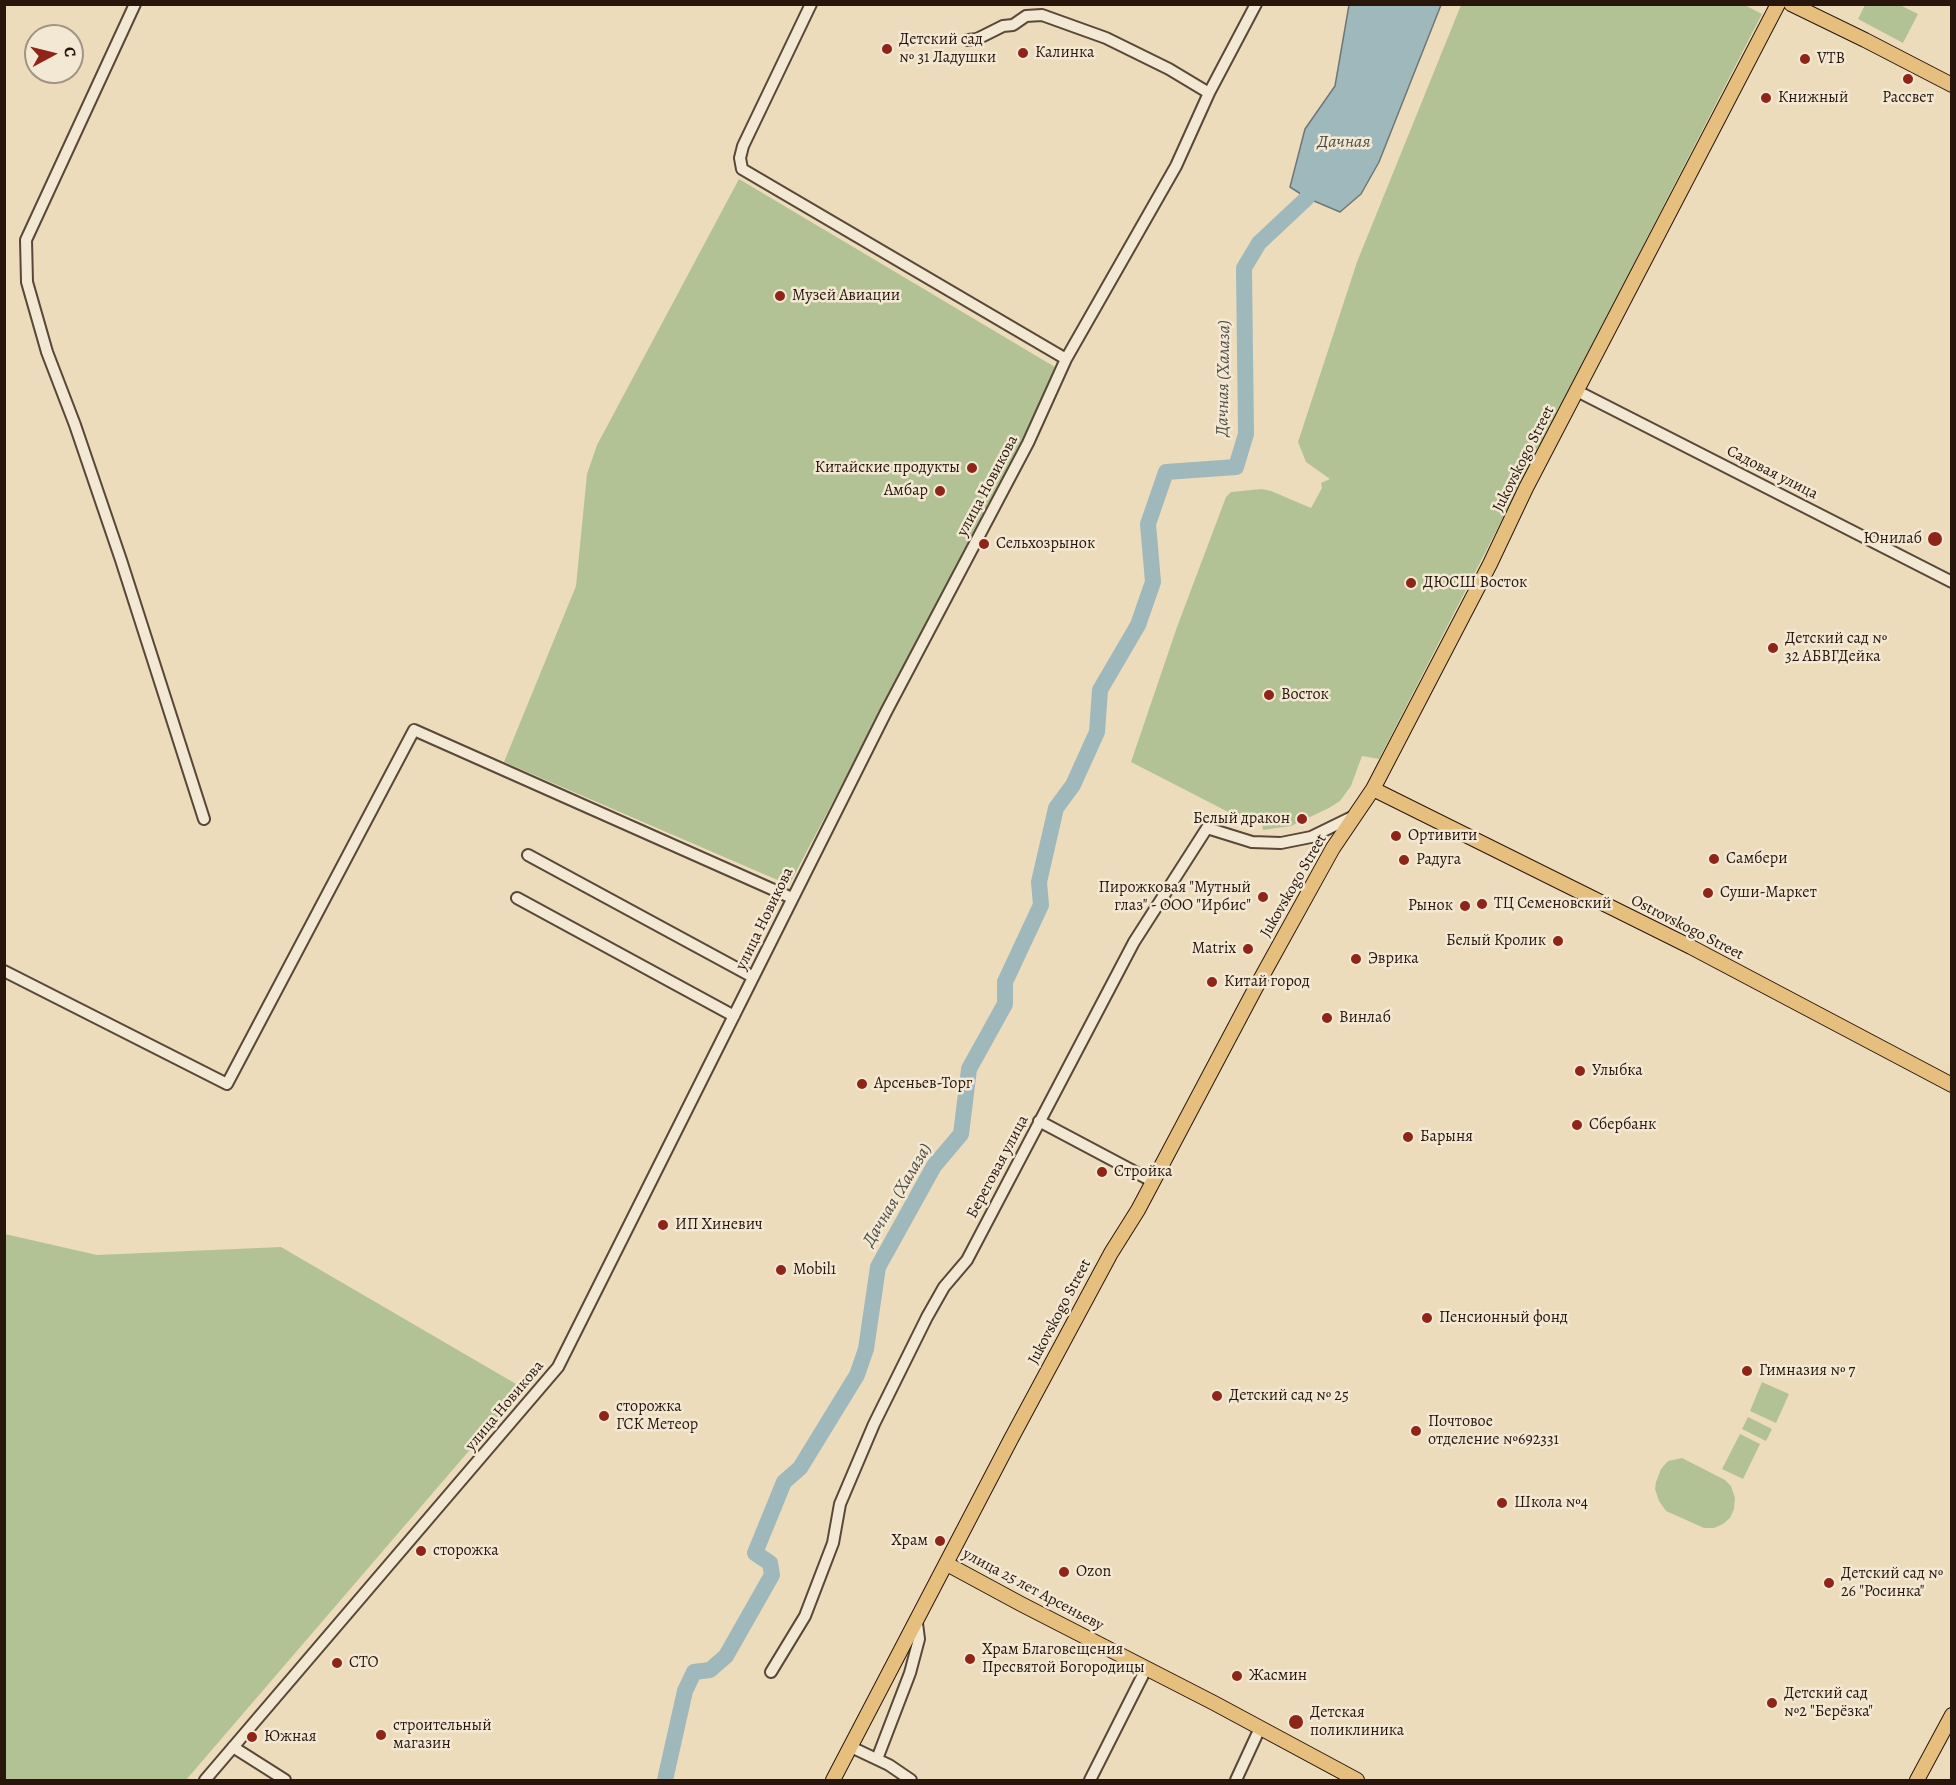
<!DOCTYPE html>
<html>
<head>
<meta charset="utf-8">
<style>
	body { margin:0 }
	#map { position:relative; width:1956px; height:1785px; overflow:hidden; background:#eddcbc; font-family:Alegreya,serif }
	canvas { display:block }
	.frame { position:absolute; inset:0; border:6px solid #28160d; pointer-events:none }
	.north { position:absolute; left:24px; top:24px; width:60px; height:60px; box-sizing:border-box; background:#f3e8d3; border:2px solid #a29484; border-radius:50%; rotate:83deg; font-size:16px; font-weight:700; line-height:24px; text-align:center; color:#28160d }
	.north::after { content:''; display:block; margin:auto; width:21px; height:27px; background:#8f2418; clip-path:polygon(50% 0,100% 100%,50% 72%,0 100%) }
</style>
</head>
<body>
<div id="map">
<canvas width="1956" height="1785"></canvas>
<div class="frame"></div>
<div class="north">С</div>
</div>
<script>
const ctx = document.querySelector('canvas').getContext('2d');
ctx.lineJoin = 'round';
function paint(path, color) { ctx.fillStyle = color; ctx.fill(path, 'evenodd'); }
const shape = rows => new Path2D(rows.map(r => 'M' + r).join(''));
function stroke(path, color, width, dash) { ctx.strokeStyle = color; ctx.lineWidth = width; ctx.lineCap = dash ? 'butt' : 'round'; ctx.setLineDash(dash || []); ctx.stroke(path); }
function drawText(font, color, halo, rows, align = 'center') {
  ctx.font = font + ' Alegreya,serif'; ctx.lineWidth = 5; ctx.setLineDash([]); ctx.textBaseline = 'middle'; ctx.strokeStyle = halo; ctx.fillStyle = color; for (const [text, x, y, turn = 0] of rows) {
    ctx.save(); ctx.translate(x, y); ctx.rotate((+turn || 0) * Math.PI / 180); ctx.textAlign = isNaN(turn) ? turn : align; if (halo) ctx.strokeText(text, 0, 0); ctx.fillText(text, 0, 0); ctx.restore();
  }
}
paint(shape([
	[1743,4,1762,14,1379,759,1362,756,1351,786,1340,801,1329,808,1291,826,1263,830,1262,823,1236,816,1131,762,1177,627,1226,497,1231,492,1262,489,1271,491,1311,508,1322,488,1321,483,1330,479,1306,462,1298,442,1357,262,1461,5],
	[1865,5,1900,5,1918,14,1903,43,1858,19],
	[739,179,1060,370,789,885,504,762,576,586,587,474,597,445],
	[5,1234,97,1255,281,1247,523,1388,186,1780,5,1780],
	[1762,1382,1789,1394,1776,1423,1750,1411],
	[1748,1417,1772,1429,1766,1441,1742,1429],
	[1740,1434,1760,1444,1743,1479,1722,1469],
	[1682,1458,1725,1480,1731,1486,1735,1498,1734,1509,1730,1518,1723,1524,1714,1528,1704,1528,1666,1511,1659,1501,1655,1489,1656,1482,1661,1469,1668,1461]
]), '#b3c294');
const water = shape([
	[1349,5,1441,5,1379,162,1361,194,1340,212,1307,198,1290,187,1305,129,1335,86,1349,5]
]);
paint(water, '#9fb8bc');
stroke(water, '#6f7776', 1.5);
stroke(shape([
	[665,1780,685,1691,694,1672,710,1670,726,1656,772,1575,770,1563,755,1553,784,1482,800,1468,857,1375,866,1349,878,1267,934,1166,961,1134,969,1069,1005,1004,1005,982,1041,905,1039,882,1056,808,1073,785,1097,732,1100,690,1138,625,1153,582,1148,524,1166,472,1236,467,1246,434,1244,268,1259,243,1307,198,1313,177]
]), '#9fb8bc', 16);
const minor = shape([
	[135,4,26,240,27,282,47,352,75,425,121,560,204,819],
	[811,4,743,146,740,158,742,169,1066,359],
	[968,40,977,39,1003,26,1013,25,1026,16,1042,15,1106,38,1169,69,1209,93],
	[1577,391,1952,582],
	[528,855,753,977],
	[517,898,734,1016],
	[4,971,227,1084,414,730,792,898],
	[1039,1121,1152,1181],
	[771,1672,805,1616,833,1543,840,1504,874,1424,927,1317,944,1287,967,1260,1134,942,1207,828,1252,842,1281,843,1311,837,1354,816],
	[233,1747,285,1780],
	[851,1747,889,1765,911,1780],
	[877,1759,910,1673,919,1639,917,1623],
	[205,1780,558,1367,886,712,1028,443,1066,359,1176,166,1209,93,1256,4],
	[1090,1780,1146,1669],
	[1236,1780,1260,1728]
]);
const major = shape([
	[1791,4,1865,40,1952,85],
	[1373,789,1691,947,1952,1085],
	[947,1564,1021,1604,1214,1703,1357,1780],
	[833,1780,1011,1439,1111,1253,1138,1210,1255,989,1333,848,1373,789,1490,564,1526,488,1778,4],
	[1917,1780,1952,1715]
]);
stroke(minor, '#594839', 14);
stroke(major, '#28160d', 16);
stroke(minor, '#f3e8d3', 10);
stroke(major, '#e6be7e', 14);
for (const [x, y, r, color] of [
	[887,49,6,"#8f2418"],
	[1023,53,6,"#8f2418"],
	[1805,59,6,"#8f2418"],
	[1908,79,6,"#8f2418"],
	[1766,98,6,"#8f2418"],
	[780,296,6,"#8f2418"],
	[972,468,6,"#8f2418"],
	[940,491,6,"#8f2418"],
	[1935,539,8,"#8f2418"],
	[984,544,6,"#8f2418"],
	[1411,583,6,"#8f2418"],
	[1773,648,6,"#8f2418"],
	[1269,695,6,"#8f2418"],
	[1302,819,6,"#8f2418"],
	[1396,836,6,"#8f2418"],
	[1714,859,6,"#8f2418"],
	[1404,860,6,"#8f2418"],
	[1708,893,6,"#8f2418"],
	[1263,897,6,"#8f2418"],
	[1482,904,6,"#8f2418"],
	[1465,906,6,"#8f2418"],
	[1558,941,6,"#8f2418"],
	[1248,949,6,"#8f2418"],
	[1356,959,6,"#8f2418"],
	[1212,982,6,"#8f2418"],
	[1327,1018,6,"#8f2418"],
	[1580,1071,6,"#8f2418"],
	[862,1084,6,"#8f2418"],
	[1577,1125,6,"#8f2418"],
	[1408,1137,6,"#8f2418"],
	[1102,1172,6,"#8f2418"],
	[663,1225,6,"#8f2418"],
	[781,1270,6,"#8f2418"],
	[1427,1318,6,"#8f2418"],
	[1747,1371,6,"#8f2418"],
	[1217,1396,6,"#8f2418"],
	[604,1416,6,"#8f2418"],
	[1416,1431,6,"#8f2418"],
	[1502,1503,6,"#8f2418"],
	[940,1541,6,"#8f2418"],
	[421,1551,6,"#8f2418"],
	[1064,1572,6,"#8f2418"],
	[1829,1583,6,"#8f2418"],
	[970,1659,6,"#8f2418"],
	[337,1663,6,"#8f2418"],
	[1237,1676,6,"#8f2418"],
	[1772,1703,6,"#8f2418"],
	[1296,1722,8,"#8f2418"],
	[381,1735,6,"#8f2418"],
	[252,1737,6,"#8f2418"]
]) { const dot = new Path2D(); dot.arc(x, y, r, 0, 2 * Math.PI); ctx.fillStyle = color; ctx.fill(dot); stroke(dot, '#f3e8d3', 2); }
drawText('16px', '#28160d', '#f3e8d3', [
	["Детский сад",899,40],
	["№ 31 Ладушки",899,58],
	["Калинка",1035,53],
	["VTB",1817,59],
	["Книжный",1778,98],
	["Рассвет",1908,98,"center"],
	["Музей Авиации",792,296],
	["Китайские продукты",960,468,"right"],
	["Амбар",928,491,"right"],
	["Юнилаб",1922,539,"right"],
	["Сельхозрынок",996,544],
	["ДЮСШ Восток",1423,583],
	["Детский сад №",1785,639],
	["32 АБВГДейка",1785,657],
	["Восток",1281,695],
	["Белый дракон",1290,819,"right"],
	["Ортивити",1408,836],
	["Самбери",1726,859],
	["Радуга",1416,860],
	["Пирожковая \"Мутный",1251,888,"right"],
	["глаз\" - ООО \"Ирбис\"",1251,906,"right"],
	["Суши-Маркет",1720,893],
	["ТЦ Семеновский",1494,904],
	["Рынок",1453,906,"right"],
	["Белый Кролик",1546,941,"right"],
	["Matrix",1236,949,"right"],
	["Эврика",1368,959],
	["Китай город",1224,982],
	["Винлаб",1339,1018],
	["Улыбка",1592,1071],
	["Арсеньев-Торг",874,1084],
	["Сбербанк",1589,1125],
	["Барыня",1420,1137],
	["Стройка",1114,1172],
	["ИП Хиневич",675,1225],
	["Mobil1",793,1270],
	["Пенсионный фонд",1439,1318],
	["Гимназия № 7",1759,1371],
	["Детский сад № 25",1229,1396],
	["сторожка",616,1407],
	["ГСК Метеор",616,1425],
	["Почтовое",1428,1422],
	["отделение №692331",1428,1440],
	["Школа №4",1514,1503],
	["Храм",928,1541,"right"],
	["сторожка",433,1551],
	["Ozon",1076,1572],
	["Детский сад №",1841,1574],
	["26 \"Росинка\"",1841,1592],
	["Храм Благовещения",982,1650],
	["Пресвятой Богородицы",982,1668],
	["СТО",349,1663],
	["Жасмин",1249,1676],
	["Детский сад",1784,1694],
	["№2 \"Берёзка\"",1784,1712],
	["Детская",1310,1713],
	["поликлиника",1310,1731],
	["строительный",393,1726],
	["магазин",393,1744],
	["Южная",264,1737]
], 'left');
drawText('16px', '#28160d', '#f3e8d3', [
	["Jukovskogo Street",1524,459,-63],
	["Садовая улица",1772,473,27],
	["улица Новикова",988,486,-62],
	["Jukovskogo Street",1294,886,-60],
	["улица Новикова",765,919,-64],
	["Ostrovskogo Street",1687,928,27],
	["Береговая улица",998,1167,-62],
	["Jukovskogo Street",1060,1312,-62],
	["улица Новикова",505,1406,-50],
	["улица 25 лет Арсеньеву",1033,1590,28]
]);
drawText('italic 18px', '#524f4a', '#f3e8d3', [
	["Дачная",1344,143],
	["Дачная (Халаза)",1224,378,-89],
	["Дачная (Халаза)",898,1195,-59]
]);
</script>
</body>
</html>
